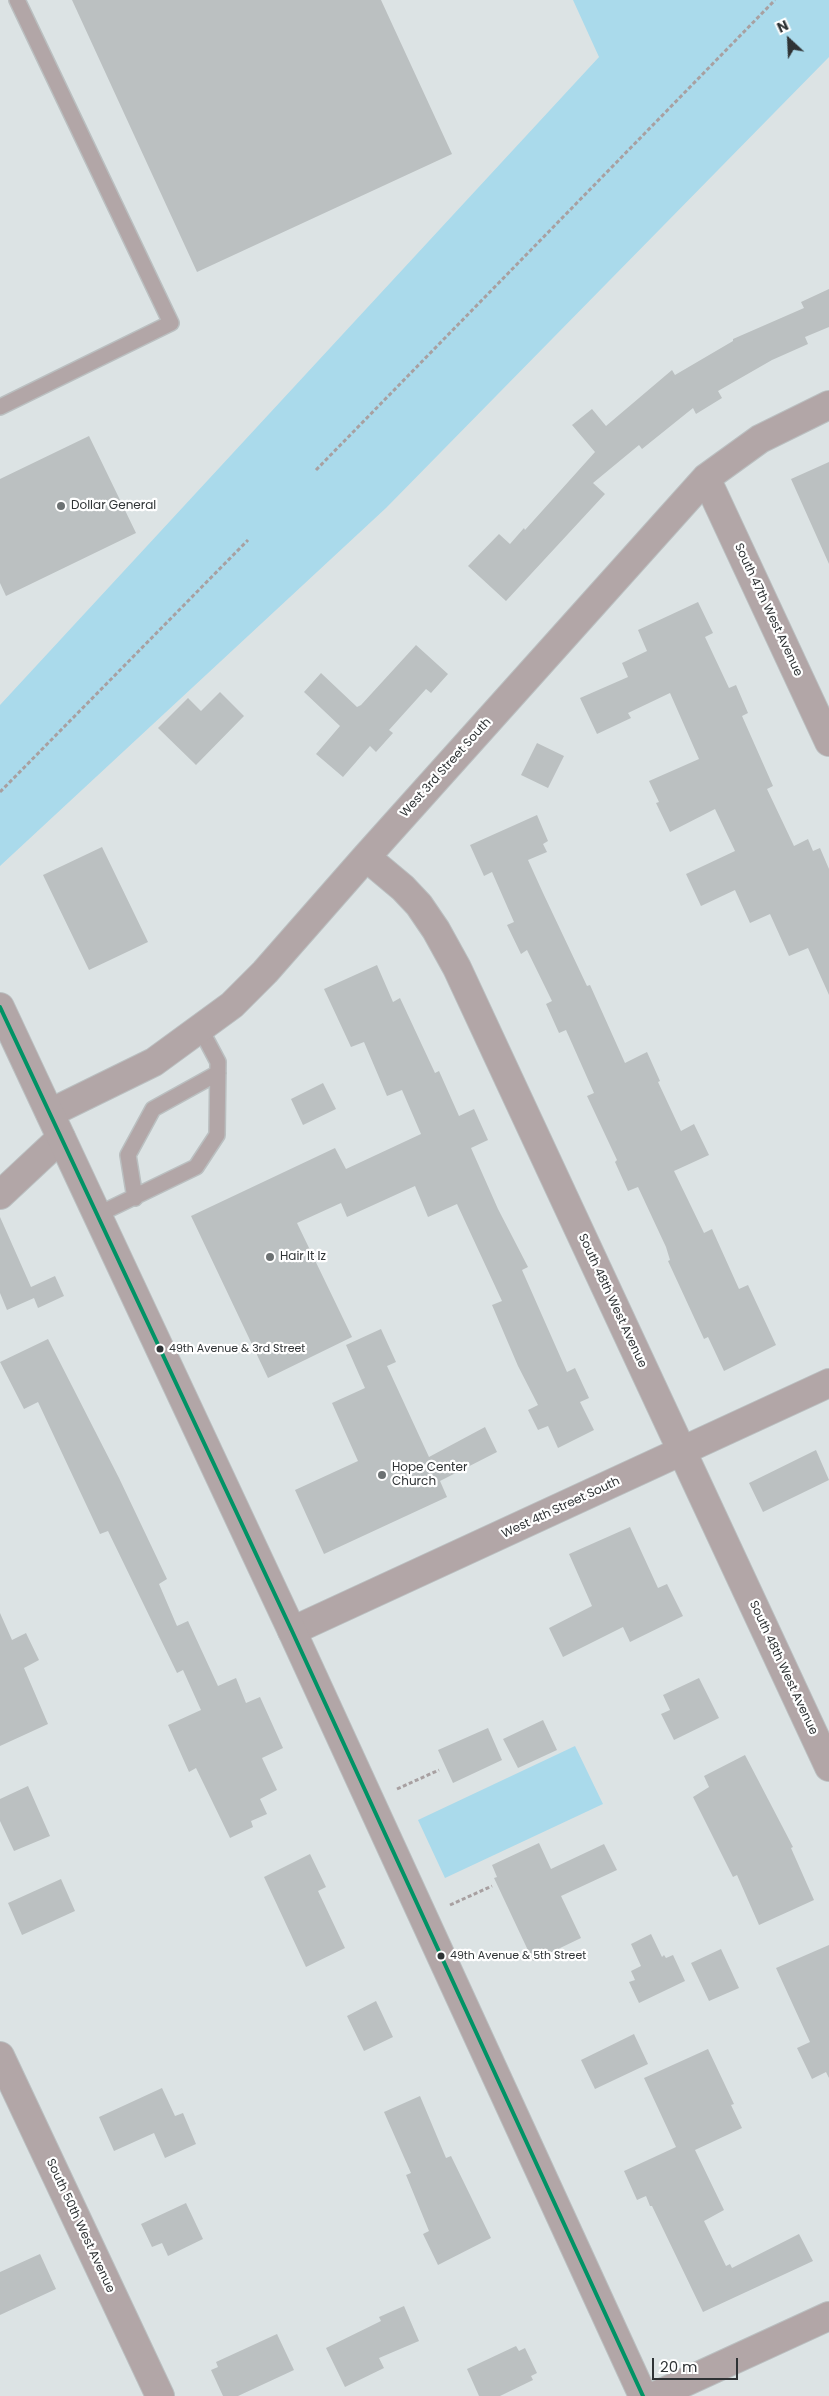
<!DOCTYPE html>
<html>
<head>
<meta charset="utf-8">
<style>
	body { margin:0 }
	#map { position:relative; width:829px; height:2396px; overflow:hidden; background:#dce3e4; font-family:Poppins,sans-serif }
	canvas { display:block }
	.north { position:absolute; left:764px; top:15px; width:50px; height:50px; -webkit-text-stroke:4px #fff; paint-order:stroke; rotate:335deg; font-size:14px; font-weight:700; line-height:20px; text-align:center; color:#2f3335 }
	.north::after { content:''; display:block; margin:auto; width:18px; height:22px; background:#2f3335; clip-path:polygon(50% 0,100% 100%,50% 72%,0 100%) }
	.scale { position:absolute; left:652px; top:2358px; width:86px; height:22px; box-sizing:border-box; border:2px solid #2f3335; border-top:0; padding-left:6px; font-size:15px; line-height:18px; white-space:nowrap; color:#2f3335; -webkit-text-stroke:4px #fff; paint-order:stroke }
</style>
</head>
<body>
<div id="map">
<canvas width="829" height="2396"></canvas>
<div class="north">N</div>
<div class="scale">20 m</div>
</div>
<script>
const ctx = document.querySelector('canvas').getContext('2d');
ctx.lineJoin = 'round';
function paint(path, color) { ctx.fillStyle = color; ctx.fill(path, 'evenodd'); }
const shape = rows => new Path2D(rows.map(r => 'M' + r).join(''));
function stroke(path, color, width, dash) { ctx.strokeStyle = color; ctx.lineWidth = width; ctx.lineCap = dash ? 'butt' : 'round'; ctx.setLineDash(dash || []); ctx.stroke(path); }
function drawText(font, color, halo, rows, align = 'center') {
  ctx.font = font + ' Poppins,sans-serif'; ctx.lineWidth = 4.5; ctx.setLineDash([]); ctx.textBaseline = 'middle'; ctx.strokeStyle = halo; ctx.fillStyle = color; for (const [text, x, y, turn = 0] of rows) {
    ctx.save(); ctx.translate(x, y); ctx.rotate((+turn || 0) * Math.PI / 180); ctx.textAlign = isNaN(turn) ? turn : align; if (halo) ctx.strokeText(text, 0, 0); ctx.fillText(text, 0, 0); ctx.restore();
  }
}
paint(shape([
	[573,0,829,0,829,57,386,508,0,866,0,705,599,57],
	[575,1746,603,1804,445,1878,418,1820]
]), '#aadaeb');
paint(shape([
	[72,0,381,0,452,154,197,272],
	[829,289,829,327,805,337,808,344,772,360,718,391,722,398,696,414,693,408,642,449,639,445,593,483,605,494,506,601,468,566,499,534,510,544,524,528,525,530,595,452,572,425,592,409,606,426,672,370,675,375,733,341,733,339,804,308,801,302],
	[89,436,136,533,6,596,0,583,0,479],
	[829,462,829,564,791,479],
	[698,602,713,633,705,637,729,688,736,685,748,713,742,716,773,786,767,789,794,846,808,839,813,851,820,848,829,869,829,995,808,948,789,956,770,914,750,923,735,890,701,906,686,874,735,851,715,809,670,832,656,803,659,802,649,781,699,759,670,693,628,713,631,718,597,734,580,698,628,677,622,663,647,651,638,630],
	[416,645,448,674,431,693,426,689,389,730,393,733,376,752,370,746,343,777,316,754,340,726,304,692,321,673,357,707,361,705],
	[220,692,244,716,196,765,158,728,188,698,201,711],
	[537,743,564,756,548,788,521,775],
	[537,815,548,841,543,844,547,852,528,860,543,893,587,986,590,985,625,1063,647,1052,660,1081,658,1082,681,1131,694,1124,709,1155,674,1171,704,1233,712,1229,739,1289,748,1285,776,1345,724,1371,708,1337,704,1339,668,1261,670,1260,666,1247,638,1187,628,1191,615,1162,617,1160,587,1096,594,1093,566,1030,559,1033,546,1004,552,1001,527,950,521,954,507,925,514,922,492,872,484,876,470,845],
	[102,847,148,942,89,970,43,875],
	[377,965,393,1002,400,998,435,1073,439,1071,459,1116,474,1109,488,1140,471,1148,498,1209,528,1267,522,1270,567,1372,575,1368,589,1398,580,1402,594,1430,558,1448,548,1426,538,1430,528,1410,538,1405,518,1366,492,1305,502,1301,457,1204,428,1217,415,1186,347,1217,341,1203,297,1223,352,1337,268,1378,191,1216,335,1148,346,1169,421,1134,402,1090,387,1096,364,1042,351,1047,324,989],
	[323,1083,336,1109,303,1125,291,1099],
	[0,1217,31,1287,55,1276,64,1296,38,1308,34,1298,7,1310,0,1293],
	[381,1329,396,1362,387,1366,429,1457,485,1427,497,1452,440,1481,447,1497,324,1554,295,1490,358,1461,332,1403,365,1388,346,1345],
	[48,1339,119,1478,167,1579,159,1584,177,1626,188,1621,218,1686,236,1678,246,1703,260,1697,283,1748,262,1758,277,1790,260,1799,267,1814,251,1821,253,1827,230,1838,196,1768,189,1772,168,1725,201,1710,183,1670,177,1673,108,1531,100,1534,38,1402,24,1409,0,1362],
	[816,1450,829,1480,763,1512,749,1483],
	[630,1527,658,1588,667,1584,683,1616,630,1642,623,1627,563,1657,549,1628,592,1606,569,1554],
	[0,1613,12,1640,26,1633,39,1660,24,1668,48,1724,0,1746],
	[699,1678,719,1718,674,1740,661,1714,670,1710,663,1695],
	[543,1720,557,1750,518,1768,503,1739],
	[488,1728,502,1760,453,1783,438,1750],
	[745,1755,793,1847,791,1848,814,1900,759,1925,737,1875,733,1877,693,1797,709,1787,704,1776],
	[28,1786,50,1836,14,1851,0,1821,0,1799],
	[539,1843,551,1869,604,1844,617,1870,561,1896,581,1938,533,1961,494,1878,497,1877,492,1865],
	[310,1854,326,1887,318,1891,345,1948,306,1967,264,1877],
	[61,1879,75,1911,22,1935,8,1903],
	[651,1934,662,1957,664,1955,666,1958,673,1955,685,1981,639,2003,629,1982,635,1980,631,1971,641,1966,631,1944],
	[829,1945,829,2078,826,2072,812,2079,797,2048,810,2042,776,1968],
	[721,1949,739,1988,709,2001,691,1963],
	[376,2001,393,2037,364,2051,347,2016],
	[634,2034,648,2064,595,2089,581,2060],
	[708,2049,734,2104,731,2105,742,2128,695,2150,724,2210,704,2221,726,2266,730,2264,732,2268,799,2234,813,2261,703,2312,652,2206,650,2206,646,2196,637,2200,624,2171,676,2147,644,2078],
	[162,2088,175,2116,183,2113,196,2144,165,2158,154,2133,114,2151,99,2117],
	[420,2096,446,2158,451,2156,491,2238,438,2265,423,2234,429,2231,406,2175,411,2173,384,2112],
	[186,2203,203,2239,168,2256,162,2243,152,2247,141,2224],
	[40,2254,56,2289,0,2315,0,2272],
	[404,2306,419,2341,379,2358,384,2368,345,2387,326,2348,381,2321,379,2317],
	[277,2334,294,2370,238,2396,223,2396,211,2370,218,2367,216,2362],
	[516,2346,519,2351,525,2348,537,2373,531,2376,533,2380,500,2396,479,2396,467,2369]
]), '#bbc0c1');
const service = shape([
	[0,407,171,323,17,0],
	[135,1198,128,1155,153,1109,218,1073],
	[97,1215,196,1167,217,1135,218,1062,200,1028]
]);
const minor = shape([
	[706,478,829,742],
	[366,857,403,888,419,905,436,930,457,968,829,1767],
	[50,1113,154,1062,232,1005,265,972,366,857,706,478,760,439,829,405],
	[0,1195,61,1138],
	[292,1631,829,1383],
	[0,2056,160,2396],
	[655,2396,829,2316]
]);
const tertiary = shape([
	[0,1007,292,1631,643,2396]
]);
stroke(service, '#babfc0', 18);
stroke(minor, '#babfc0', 30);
stroke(tertiary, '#babfc0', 30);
stroke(shape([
	[316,470,775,0],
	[0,792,248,540],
	[397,1789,439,1770],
	[450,1905,492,1886]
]), '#a8a0a1', 3, [4, 2.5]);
stroke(service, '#b2a6a7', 15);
stroke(minor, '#b2a6a7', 28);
stroke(tertiary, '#b2a6a7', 28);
stroke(shape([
	[0,1007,292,1631,643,2396]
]), '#009365', 4);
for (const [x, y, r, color] of [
	[61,506,5,"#6c7172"],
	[270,1257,5,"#6c7172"],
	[160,1349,4.5,"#2f3335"],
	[382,1475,5,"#6c7172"],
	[441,1956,4.5,"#2f3335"]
]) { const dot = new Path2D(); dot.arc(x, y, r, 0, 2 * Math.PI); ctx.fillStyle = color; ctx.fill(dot); stroke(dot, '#fff', 2); }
drawText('11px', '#2f3335', '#fff', [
	["49th Avenue & 3rd Street",169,1349],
	["49th Avenue & 5th Street",450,1956]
], 'left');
drawText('12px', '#2f3335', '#fff', [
	["Dollar General",71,506],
	["Hair It Iz",280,1257],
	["Hope Center",392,1468],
	["Church",392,1482]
], 'left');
drawText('12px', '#2f3335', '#fff', [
	["South 47th West Avenue",768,610,65],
	["West 3rd Street South",446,768,-48],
	["South 48th West Avenue",612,1301,65],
	["West 4th Street South",561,1508,-25],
	["South 48th West Avenue",783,1668,65],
	["South 50th West Avenue",80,2226,65]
]);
</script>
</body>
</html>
